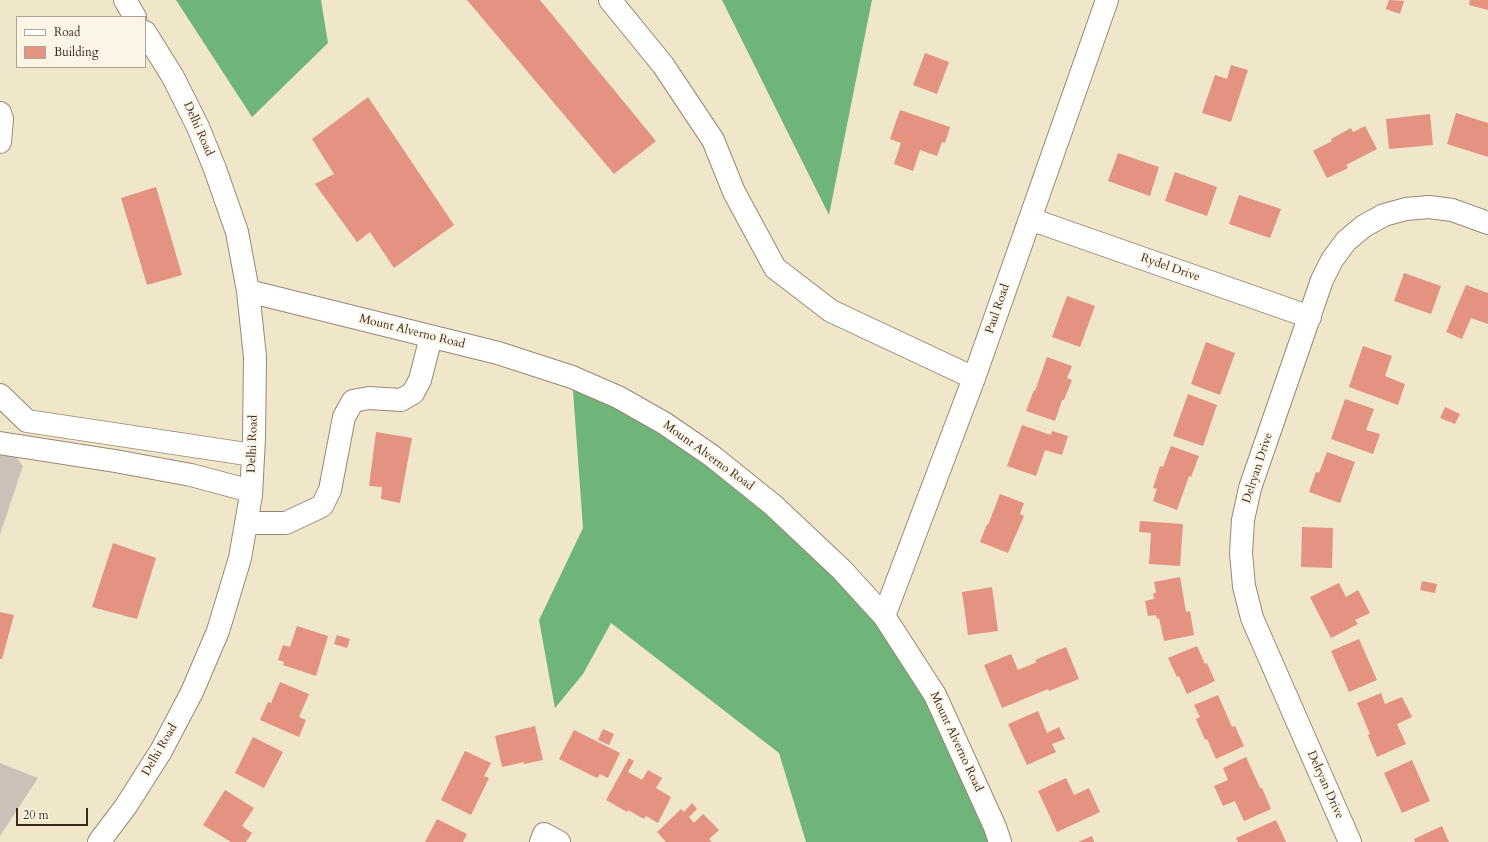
<!DOCTYPE html>
<html>
<head>
<meta charset="utf-8">
<style>
	body { margin:0 }
	#map { position:relative; width:1488px; height:842px; overflow:hidden; background:#f0e7ca; font-family:Cardo,serif }
	canvas { display:block }
	.legend { position:absolute; left:16px; top:16px; width:130px; height:52px; box-sizing:border-box; background:#fcf5e5; border:1px solid #afa495; margin:0; padding:5px 7px; list-style:none; font-size:12px; color:#3b2a1e }
	.legend li { display:flex; align-items:center; gap:8px; height:20px }
	.legend b { width:20px; border:1px solid #afa495 }
	.scale { position:absolute; left:16px; top:808px; width:72px; height:18px; box-sizing:border-box; border:2px solid #3b2a1e; border-top:0; padding-left:5px; font-size:12px; line-height:14px; white-space:nowrap; color:#3b2a1e; -webkit-text-stroke:3px #fcf5e5; paint-order:stroke }
</style>
</head>
<body>
<div id="map">
<canvas width="1488" height="842"></canvas>
<ul class="legend">
<li><b style="height:5px;background:#fff"></b>Road</li>
<li><b style="height:11px;background:#e39380"></b>Building</li>
</ul>
<div class="scale">20 m</div>
</div>
<script>
const ctx = document.querySelector('canvas').getContext('2d');
ctx.lineJoin = 'round';
function paint(path, color) { ctx.fillStyle = color; ctx.fill(path, 'evenodd'); }
const shape = rows => new Path2D(rows.map(r => 'M' + r).join(''));
function stroke(path, color, width, dash) { ctx.strokeStyle = color; ctx.lineWidth = width; ctx.lineCap = dash ? 'butt' : 'round'; ctx.setLineDash(dash || []); ctx.stroke(path); }
function drawText(font, color, halo, rows, align = 'center') {
  ctx.font = font + ' Cardo,serif'; ctx.lineWidth = 3.5; ctx.setLineDash([]); ctx.textBaseline = 'middle'; ctx.strokeStyle = halo; ctx.fillStyle = color; for (const [text, x, y, turn = 0] of rows) {
    ctx.save(); ctx.translate(x, y); ctx.rotate((+turn || 0) * Math.PI / 180); ctx.textAlign = isNaN(turn) ? turn : align; if (halo) ctx.strokeText(text, 0, 0); ctx.fillText(text, 0, 0); ctx.restore();
  }
}
paint(shape([
	[0,437,23,466,0,535],
	[0,763,38,778,0,836]
]), '#ccc2b9');
paint(shape([
	[176,0,321,0,328,43,252,117],
	[722,0,872,0,829,215,785,127],
	[572,377,664,423,884,616,1000,842,806,842,779,753,611,623,583,674,555,708,539,620,583,528]
]), '#6fb579');
paint(shape([
	[467,0,540,0,656,141,614,174],
	[1389,0,1404,1,1400,14,1386,9],
	[1470,0,1488,0,1488,10,1469,5],
	[925,53,949,62,937,94,913,85],
	[1231,65,1248,70,1231,122,1202,113,1215,75,1227,79],
	[368,97,454,225,394,268,370,232,357,242,315,184,334,174,312,139],
	[900,110,950,127,945,143,942,142,937,156,920,150,913,171,894,164,901,143,890,139],
	[1456,113,1488,123,1488,157,1447,144],
	[1430,114,1433,145,1389,149,1386,119],
	[1365,126,1377,149,1346,165,1348,168,1327,178,1313,151,1332,141,1331,139,1351,128,1353,132],
	[1118,153,1159,167,1150,196,1108,181],
	[1175,172,1217,187,1207,216,1165,201],
	[156,187,182,275,147,285,121,198],
	[1239,195,1281,209,1270,238,1229,224],
	[1404,273,1441,286,1431,314,1394,301],
	[1466,285,1488,293,1488,324,1471,318,1462,339,1446,332],
	[1067,296,1095,306,1080,347,1052,337],
	[1206,342,1235,353,1220,395,1191,384],
	[1363,346,1392,356,1385,376,1405,384,1398,405,1349,387],
	[1047,357,1072,366,1067,378,1072,380,1064,400,1062,400,1055,421,1026,411,1034,390,1035,391],
	[1188,394,1217,405,1203,446,1173,436],
	[1345,399,1374,409,1366,430,1380,434,1373,454,1331,439],
	[1445,407,1460,414,1455,424,1440,418],
	[1022,425,1051,435,1052,431,1068,436,1062,455,1045,450,1036,476,1007,466],
	[376,432,412,438,400,503,381,499,382,487,369,486],
	[1171,446,1199,456,1191,477,1189,476,1177,510,1153,501,1157,489,1153,488,1160,466,1163,467],
	[1327,452,1355,462,1340,503,1309,492,1316,472,1319,473],
	[1000,494,1024,503,1020,514,1024,516,1008,553,980,542,987,524,988,525],
	[1140,521,1183,524,1180,566,1149,564,1151,533,1139,532],
	[1302,527,1333,528,1332,568,1301,567],
	[113,543,156,558,137,619,92,607],
	[1180,577,1186,612,1190,611,1194,635,1164,641,1159,618,1157,619,1156,615,1148,616,1145,601,1154,599,1153,593,1156,593,1154,582],
	[1422,581,1437,584,1435,593,1420,590],
	[1339,583,1346,597,1358,590,1370,613,1355,620,1358,624,1331,638,1310,597],
	[992,587,998,631,968,635,962,592],
	[0,612,14,615,2,659,0,659],
	[297,626,328,636,316,676,283,665,284,662,278,660,283,645,290,647],
	[337,635,350,639,347,648,334,644],
	[1359,639,1377,680,1349,692,1331,651],
	[1197,646,1205,664,1207,663,1215,681,1187,694,1179,676,1177,677,1168,658],
	[1066,647,1079,679,1049,691,1048,689,1002,708,984,665,1011,654,1018,670,1037,662,1035,660],
	[280,682,309,694,299,717,306,720,299,737,260,720,268,702,271,703],
	[1381,693,1385,704,1402,697,1412,717,1397,724,1406,744,1377,757,1368,735,1370,734,1357,703],
	[1218,695,1232,727,1235,726,1244,746,1216,759,1207,739,1205,740,1196,719,1200,717,1194,705],
	[1038,711,1047,733,1059,727,1065,739,1052,744,1056,752,1027,765,1008,724],
	[535,726,543,760,524,764,524,762,502,767,495,736],
	[603,729,614,734,609,745,598,740],
	[574,730,620,753,608,778,600,774,597,778,559,759],
	[253,737,283,752,264,788,235,773],
	[465,751,491,763,484,776,489,778,471,815,441,800],
	[1246,757,1260,788,1262,788,1271,809,1244,821,1235,801,1223,806,1214,786,1228,780,1223,768],
	[629,758,634,761,628,772,642,780,648,770,662,778,656,788,671,797,658,823,646,816,644,819,628,810,627,812,606,800],
	[1412,760,1430,801,1402,813,1384,773],
	[1066,778,1074,795,1089,788,1100,812,1057,832,1038,791],
	[225,790,254,808,242,826,252,833,246,842,231,842,203,825],
	[692,803,697,809,689,817,694,823,703,814,719,830,709,839,712,842,666,842,657,832,681,809,684,812],
	[437,819,467,834,463,842,425,842],
	[1276,820,1286,842,1238,842,1236,838],
	[1442,826,1449,842,1415,842,1414,839],
	[1092,836,1094,842,1078,842]
]), '#e39380');
const minor = shape([
	[125,0,135,17],
	[610,0,663,65,713,140,734,192,775,268,831,311,974,378],
	[0,113,2,119,0,142],
	[1030,219,1310,317],
	[248,291,498,353,572,377,618,397,664,423,712,456,773,505,842,570,884,616,935,695,995,827,1000,842],
	[0,395,27,421,253,455],
	[0,443,115,461,191,475,251,491],
	[246,523,286,523,322,506,330,490,344,417,353,401,369,398,401,400,413,393,420,380,431,337],
	[884,616,974,378,1107,0],
	[99,842,126,806,161,751,192,692,218,631,240,558,251,495,254,439,255,357,248,291,237,232,215,169,198,127,173,77,145,32],
	[541,842,544,834,559,842],
	[1350,842,1252,618,1244,586,1241,553,1243,520,1250,488,1322,280,1332,260,1346,241,1364,226,1384,215,1406,209,1429,207,1452,210,1488,223]
]);
stroke(minor, '#968874', 24);
stroke(minor, '#fff', 22);
drawText('12px', '#3b2a1e', '#fcf5e5', [
	["Delhi Road",198,129,66],
	["Rydel Drive",1170,268,19],
	["Paul Road",998,309,-71],
	["Mount Alverno Road",412,332,14],
	["Delhi Road",253,444,-88],
	["Mount Alverno Road",708,456,36],
	["Delryan Drive",1258,468,-72],
	["Mount Alverno Road",956,742,65],
	["Delhi Road",160,750,-60],
	["Delryan Drive",1325,785,66]
]);
</script>
</body>
</html>
